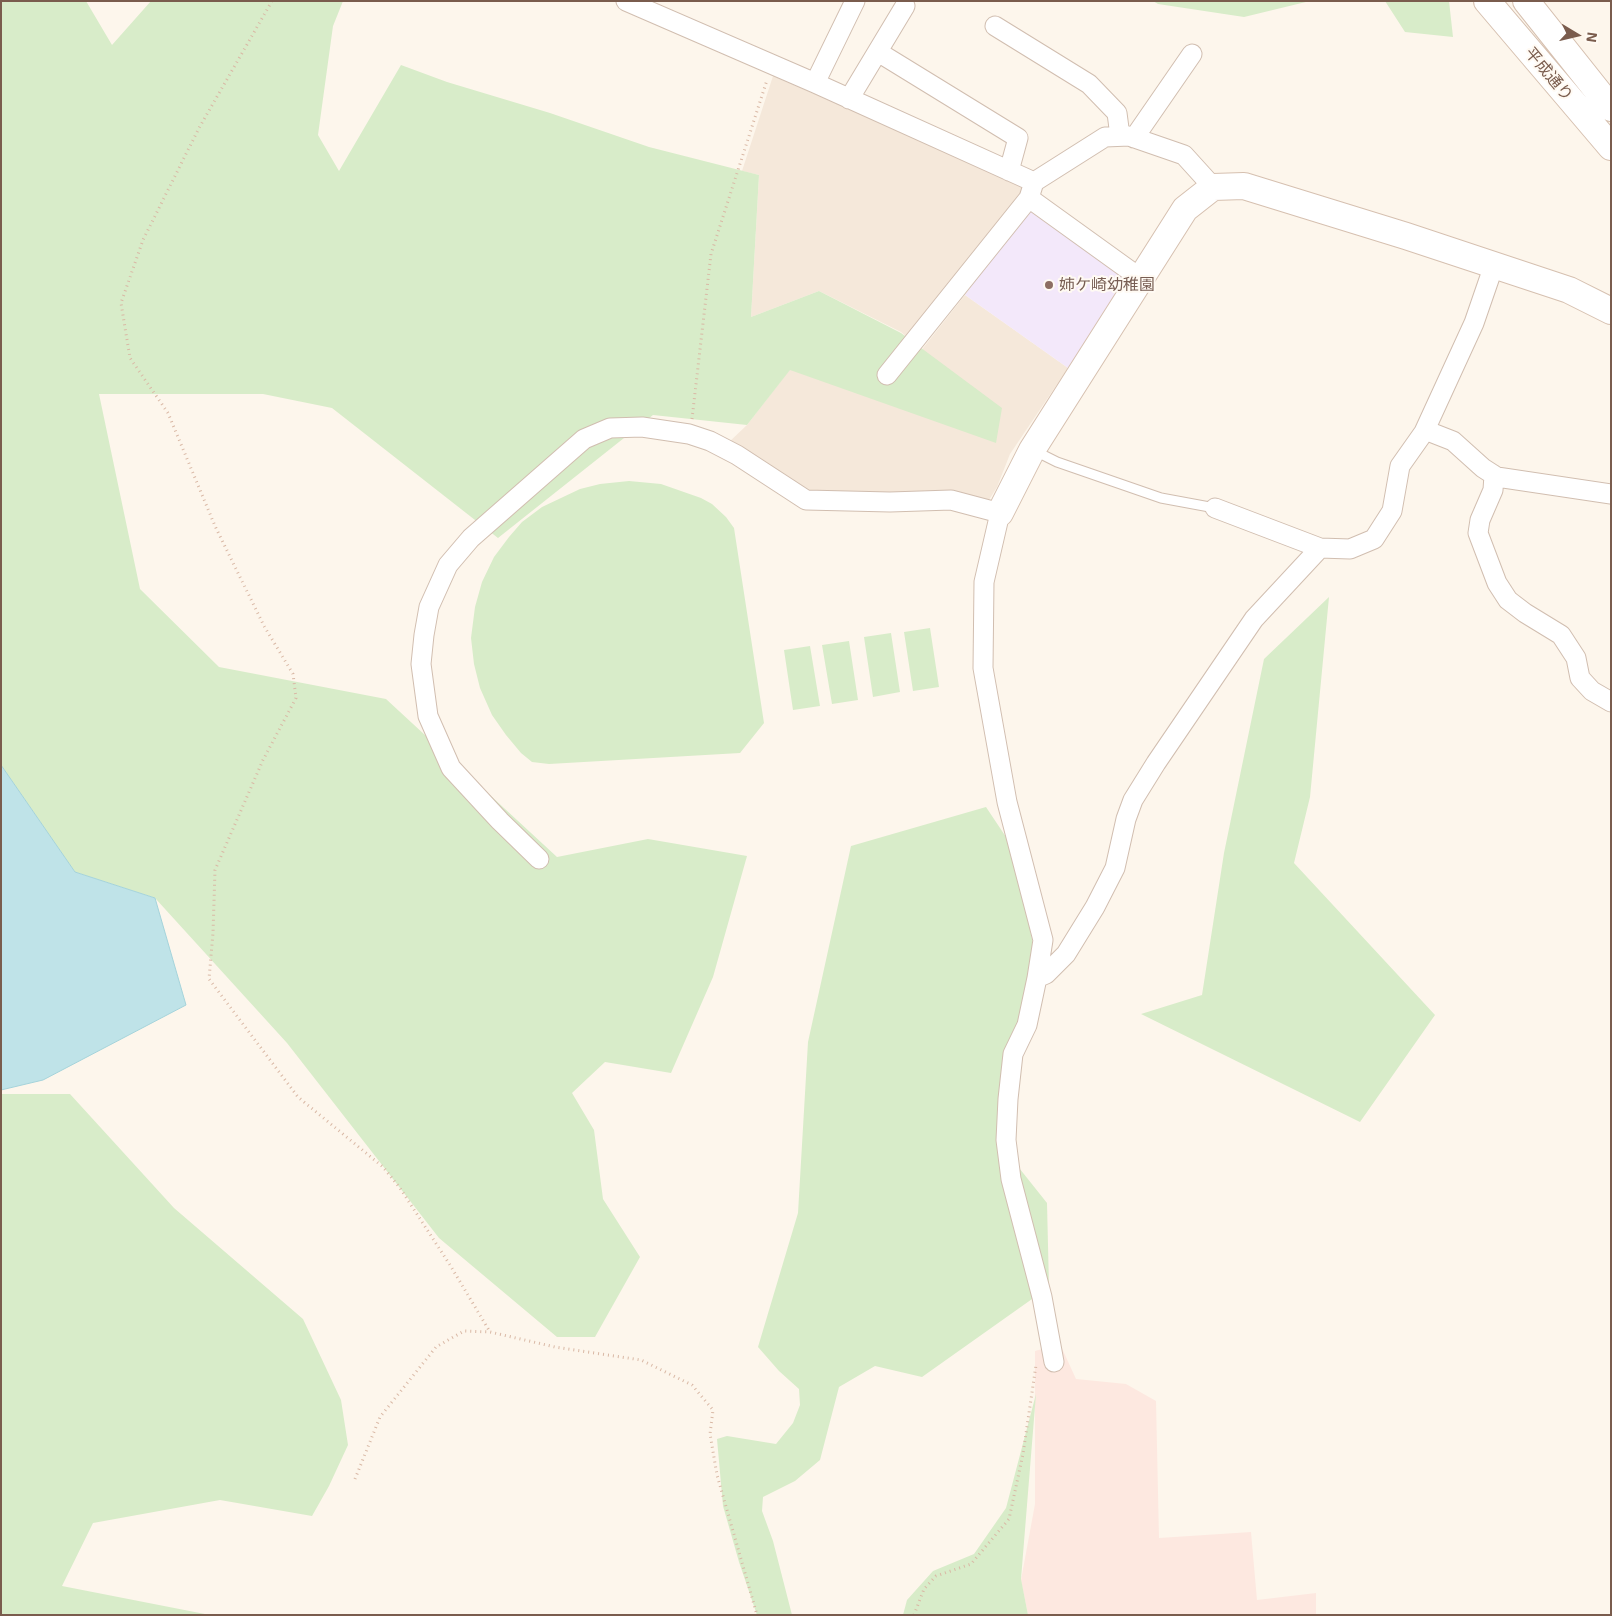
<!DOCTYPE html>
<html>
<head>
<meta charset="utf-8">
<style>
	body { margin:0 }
	#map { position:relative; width:1612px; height:1616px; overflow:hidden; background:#fdf6ec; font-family:"Exo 2",sans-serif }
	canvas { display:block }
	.frame { position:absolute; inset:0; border:2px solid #7a5c4d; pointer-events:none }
	.north { position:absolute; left:1552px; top:10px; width:50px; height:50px; -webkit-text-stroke:4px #fffaf3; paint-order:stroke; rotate:99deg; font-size:14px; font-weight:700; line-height:20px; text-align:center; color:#7a5c4d }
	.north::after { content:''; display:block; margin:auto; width:18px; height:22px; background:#7a5c4d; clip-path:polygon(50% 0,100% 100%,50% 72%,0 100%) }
</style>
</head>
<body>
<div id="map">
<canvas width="1612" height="1616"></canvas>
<div class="frame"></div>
<div class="north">N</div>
</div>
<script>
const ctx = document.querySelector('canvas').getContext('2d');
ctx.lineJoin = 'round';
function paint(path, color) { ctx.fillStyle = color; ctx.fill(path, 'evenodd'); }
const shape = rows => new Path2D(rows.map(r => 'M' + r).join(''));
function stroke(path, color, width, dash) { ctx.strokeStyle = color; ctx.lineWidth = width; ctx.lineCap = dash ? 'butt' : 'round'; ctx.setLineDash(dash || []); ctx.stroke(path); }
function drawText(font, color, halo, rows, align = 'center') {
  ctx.font = font + ' "Exo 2","Noto Sans JP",sans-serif'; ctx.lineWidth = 4; ctx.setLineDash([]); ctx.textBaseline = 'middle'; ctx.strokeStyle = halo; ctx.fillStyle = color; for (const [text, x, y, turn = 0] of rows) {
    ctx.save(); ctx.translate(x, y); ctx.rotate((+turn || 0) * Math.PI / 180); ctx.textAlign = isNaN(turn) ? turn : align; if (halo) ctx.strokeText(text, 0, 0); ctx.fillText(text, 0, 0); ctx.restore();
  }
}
paint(shape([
	[773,76,1019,183,1026,194,910,340,901,332,819,291,751,317,759,175,742,171],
	[965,295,1068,368,1010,454,997,487,989,500,947,494,807,494,728,443,747,425,790,369,882,400]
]), '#f5e8da');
paint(shape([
	[1060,1344,1076,1379,1126,1384,1156,1401,1159,1538,1251,1532,1257,1600,1316,1593,1316,1615,1028,1615,1021,1580,1035,1504,1035,1351]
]), '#fde8e0');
paint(shape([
	[1029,202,1133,274,1068,368,965,295]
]), '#f3e8fa');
paint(shape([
	[1,1,86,1,112,45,151,1,343,1,333,26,318,135,339,171,401,65,447,82,550,113,649,147,759,175,751,317,819,291,901,333,1002,408,996,443,790,370,747,425,653,415,498,538,332,408,263,394,99,394,140,589,219,667,386,699,557,857,648,839,747,856,713,977,671,1073,605,1062,572,1093,594,1130,603,1199,640,1257,595,1337,557,1337,439,1238,287,1043,155,898,75,872,1,765],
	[1153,1,1310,1,1244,17,1158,4],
	[1385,1,1449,1,1453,37,1405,32],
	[629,481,661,484,701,498,712,504,726,517,734,528,764,723,740,753,549,764,532,762,521,753,506,735,492,715,480,688,474,664,471,638,475,607,482,582,494,557,509,537,522,522,542,507,580,489,600,484],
	[1329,597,1310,797,1294,863,1435,1015,1360,1122,1141,1014,1202,995,1224,853,1264,659],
	[930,628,939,687,913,691,904,632],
	[891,633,900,692,873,697,864,637],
	[849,641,858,700,832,704,822,645],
	[810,646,820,706,793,710,784,650],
	[986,807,1012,846,1034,948,1000,1144,1047,1203,1049,1287,922,1377,875,1366,839,1387,820,1460,795,1481,763,1497,762,1511,773,1541,792,1615,757,1615,739,1562,723,1506,717,1439,727,1436,776,1444,793,1423,800,1405,799,1389,779,1371,758,1347,798,1213,808,1042,851,846],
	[1,1094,70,1094,174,1208,303,1319,341,1400,348,1445,329,1486,312,1516,220,1500,93,1523,62,1586,210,1615,1,1615],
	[1036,1394,1021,1579,1028,1615,903,1615,907,1600,933,1571,974,1554,1006,1508]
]), '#d8ecc9');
const water = shape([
	[1,765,75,872,155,898,186,1005,43,1080,1,1090,1,765]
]);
paint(water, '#bfe3e8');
stroke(water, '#a5d3da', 1);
const lane = shape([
	[1035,451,1057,462,1161,498,1215,508]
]);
const street = shape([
	[626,1,815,83,1034,182],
	[995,26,1089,84,1117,113,1120,136],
	[878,52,1018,138,1009,171],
	[815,83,855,1],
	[849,99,905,6],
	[1134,138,1192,54],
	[1029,198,1140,278],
	[887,375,1029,198,1034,182,1105,137,1129,136,1184,155,1213,187],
	[1424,432,1474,323,1494,265],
	[1494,475,1493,490,1480,520,1478,533,1497,583,1508,600,1525,613,1561,635,1576,658,1580,678,1592,691,1611,702],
	[1215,508,1320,548,1350,549,1374,539,1392,511,1400,466,1424,432,1430,432,1453,441,1483,468,1497,477,1611,494],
	[539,859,500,821,451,768,428,716,421,664,424,635,429,607,448,565,471,538,584,439,610,428,642,427,689,434,710,441,737,455,806,500,890,502,951,500,1000,513,984,582,983,668,1007,802,1043,940,1037,978,1027,1025,1013,1054,1008,1099,1006,1140,1011,1179,1042,1297,1054,1362],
	[1037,978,1046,974,1066,954,1095,907,1115,868,1126,819,1133,800,1156,763,1254,619,1320,548]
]);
const secondary = shape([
	[1487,1,1611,147],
	[1526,1,1611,108],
	[1000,513,1032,450,1185,209,1213,187,1244,186,1406,236,1569,290,1611,311]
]);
stroke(lane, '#d1beb0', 11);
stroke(street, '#d1beb0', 21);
stroke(secondary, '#d6c0b0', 28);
stroke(shape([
	[272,1,199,128,143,240,121,303,130,358,168,413,215,526,264,626,293,674,296,698,263,760,215,870,213,933,209,979,298,1097,383,1167,400,1188,450,1265,490,1332],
	[692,419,711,254,767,80],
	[355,1479,380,1417,436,1347,464,1331,490,1332,555,1347,641,1360,692,1385,713,1410,710,1434,717,1475,757,1615],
	[914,1615,924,1589,936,1576,971,1564,1009,1519,1023,1454,1036,1365]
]), '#d9b8a5', 3, [1, 4]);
stroke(lane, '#fff', 9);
stroke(street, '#fff', 19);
stroke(secondary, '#fff', 26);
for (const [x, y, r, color] of [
	[1049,285,5,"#8d6e63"]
]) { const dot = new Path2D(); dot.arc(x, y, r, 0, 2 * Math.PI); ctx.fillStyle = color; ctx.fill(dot); stroke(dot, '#fffaf3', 2); }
drawText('16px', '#7a5c4d', '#fffaf3', [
	["平成通り",1549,74,50]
]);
drawText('16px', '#785e54', '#fffaf3', [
	["姉ケ崎幼稚園",1059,285]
], 'left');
</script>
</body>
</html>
